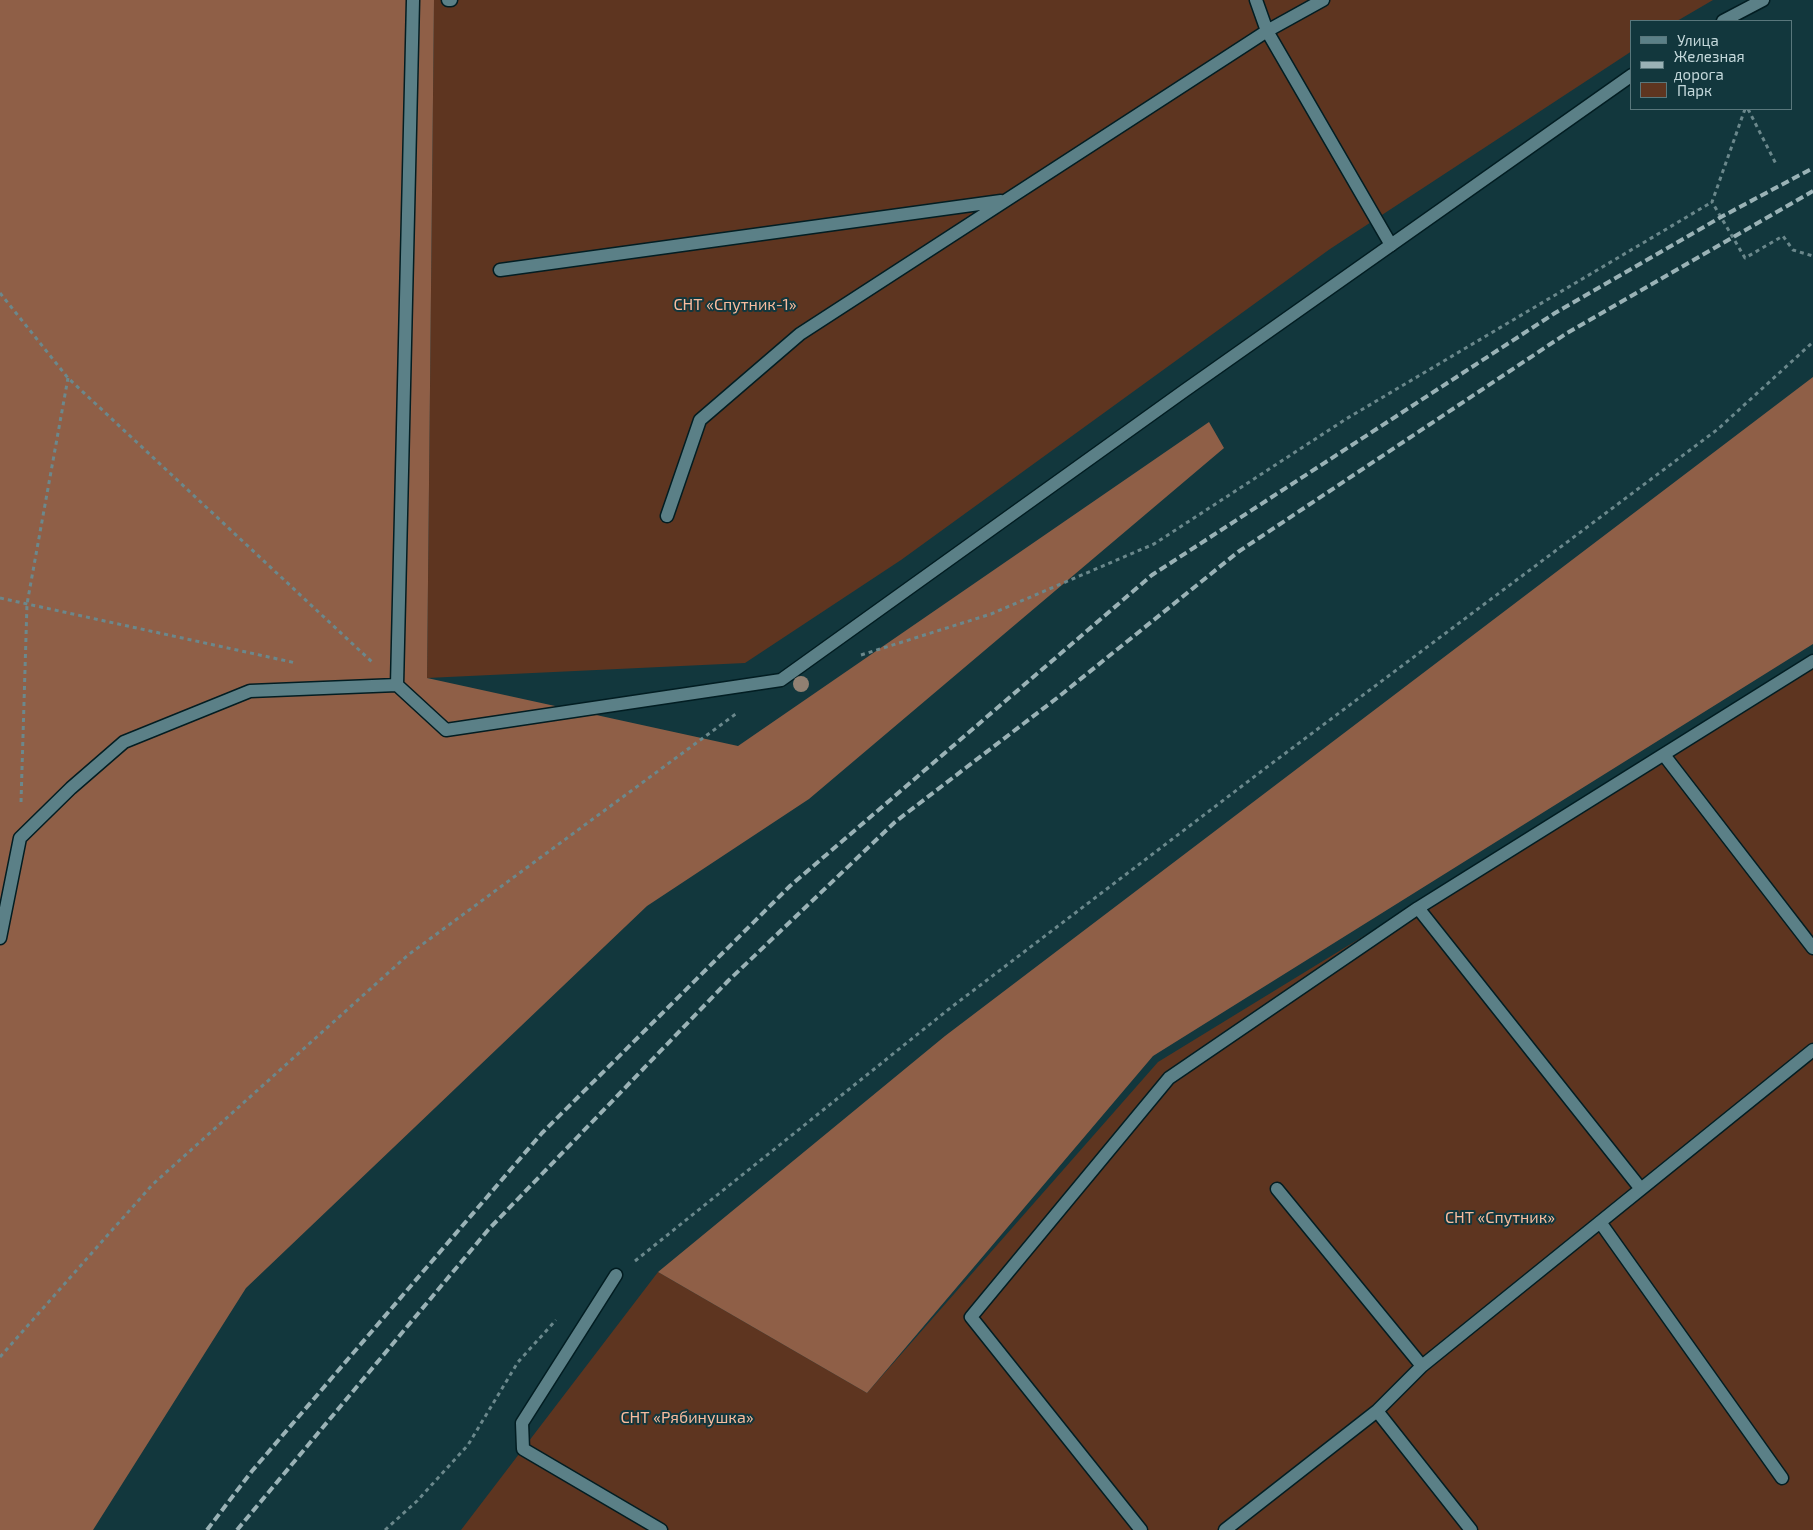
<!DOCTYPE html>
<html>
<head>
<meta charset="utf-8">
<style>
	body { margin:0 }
	#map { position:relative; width:1813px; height:1530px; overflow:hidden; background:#12373d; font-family:"Exo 2",sans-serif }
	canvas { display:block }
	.legend { position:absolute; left:1630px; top:20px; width:162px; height:90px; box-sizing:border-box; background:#12373d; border:1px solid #59777c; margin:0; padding:6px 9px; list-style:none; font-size:15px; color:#c4d8db }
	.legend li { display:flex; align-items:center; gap:10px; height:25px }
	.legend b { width:25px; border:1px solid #59777c }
</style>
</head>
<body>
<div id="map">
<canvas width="1813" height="1530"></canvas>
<ul class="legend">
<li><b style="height:6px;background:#5b8087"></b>Улица</li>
<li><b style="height:6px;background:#9ab2b6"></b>Железная дорога</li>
<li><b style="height:14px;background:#5e3520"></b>Парк</li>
</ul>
</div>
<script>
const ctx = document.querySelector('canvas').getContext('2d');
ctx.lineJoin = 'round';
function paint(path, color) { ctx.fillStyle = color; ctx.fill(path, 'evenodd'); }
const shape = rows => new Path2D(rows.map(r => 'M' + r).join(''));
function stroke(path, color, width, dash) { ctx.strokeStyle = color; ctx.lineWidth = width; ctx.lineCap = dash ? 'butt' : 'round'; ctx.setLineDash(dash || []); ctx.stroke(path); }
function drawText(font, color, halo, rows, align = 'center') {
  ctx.font = font + ' "Exo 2",sans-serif'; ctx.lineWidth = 4; ctx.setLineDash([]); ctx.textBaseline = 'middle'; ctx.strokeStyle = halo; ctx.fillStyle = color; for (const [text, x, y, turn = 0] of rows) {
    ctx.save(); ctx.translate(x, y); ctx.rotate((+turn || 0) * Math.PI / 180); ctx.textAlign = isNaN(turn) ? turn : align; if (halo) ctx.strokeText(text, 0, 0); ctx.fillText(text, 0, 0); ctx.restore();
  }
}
paint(shape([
	[434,0,1713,0,1677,21,1632,21,1632,51,1330,249,901,560,745,663,427,678],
	[1813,661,1813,1530,461,1530,658,1272,867,1393,1158,1062]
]), '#5e3520');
paint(shape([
	[0,0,434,0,427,678,738,746,1209,422,1224,448,809,799,647,906,246,1288,93,1530,0,1530],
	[1813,377,1813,644,1153,1056,867,1393,658,1272,945,1036]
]), '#8f5f47');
const service = shape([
	[448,0,451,0],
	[1256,0,1267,31,1391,245],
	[500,270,1001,201],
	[667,516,700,420,800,334,1267,31,1323,0],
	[1664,755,1813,948],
	[1418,908,1641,1189],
	[1277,1189,1422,1366],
	[1600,1222,1782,1478],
	[616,1275,522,1423,523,1449,661,1530],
	[1377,1411,1471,1530],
	[1141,1530,971,1317,1169,1078,1418,908,1813,661],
	[1225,1530,1377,1411,1422,1366,1813,1050]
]);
const minor = shape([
	[413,0,397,685,446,730,781,680,1184,391,1632,75],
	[1723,21,1763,0],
	[0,938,20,838,71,788,124,742,250,691,397,685]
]);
stroke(service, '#021d22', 15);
stroke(minor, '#021d22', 15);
stroke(shape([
	[1745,109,1712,202,1745,258,1783,236,1793,250,1813,256],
	[1748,109,1776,164],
	[0,293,68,378,372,662],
	[0,598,296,663],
	[861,655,991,614,1154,544,1346,419,1712,202],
	[21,802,27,604,68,378],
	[635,1261,949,1009,1267,767,1718,429,1813,342],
	[0,1357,152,1185,408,955,737,713],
	[385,1530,417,1501,468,1445,518,1362,556,1320]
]), '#6b888c', 3, [4, 4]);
stroke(service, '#5b8087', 12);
stroke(minor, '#5b8087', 12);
stroke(shape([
	[207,1530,252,1471,542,1133,790,886,1152,575,1555,313,1721,217,1813,168],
	[237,1530,488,1230,728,981,895,822,1057,698,1238,552,1567,333,1813,191]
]), '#9ab2b6', 4, [8, 4]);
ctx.fillStyle = '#918072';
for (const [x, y] of [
	[801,684]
]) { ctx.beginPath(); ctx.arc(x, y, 8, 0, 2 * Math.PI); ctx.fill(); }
drawText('16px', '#f9bc9e', '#12373d', [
	["СНТ «Спутник-1»",735,305],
	["СНТ «Спутник»",1500,1218],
	["СНТ «Рябинушка»",687,1418]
]);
</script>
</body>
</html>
